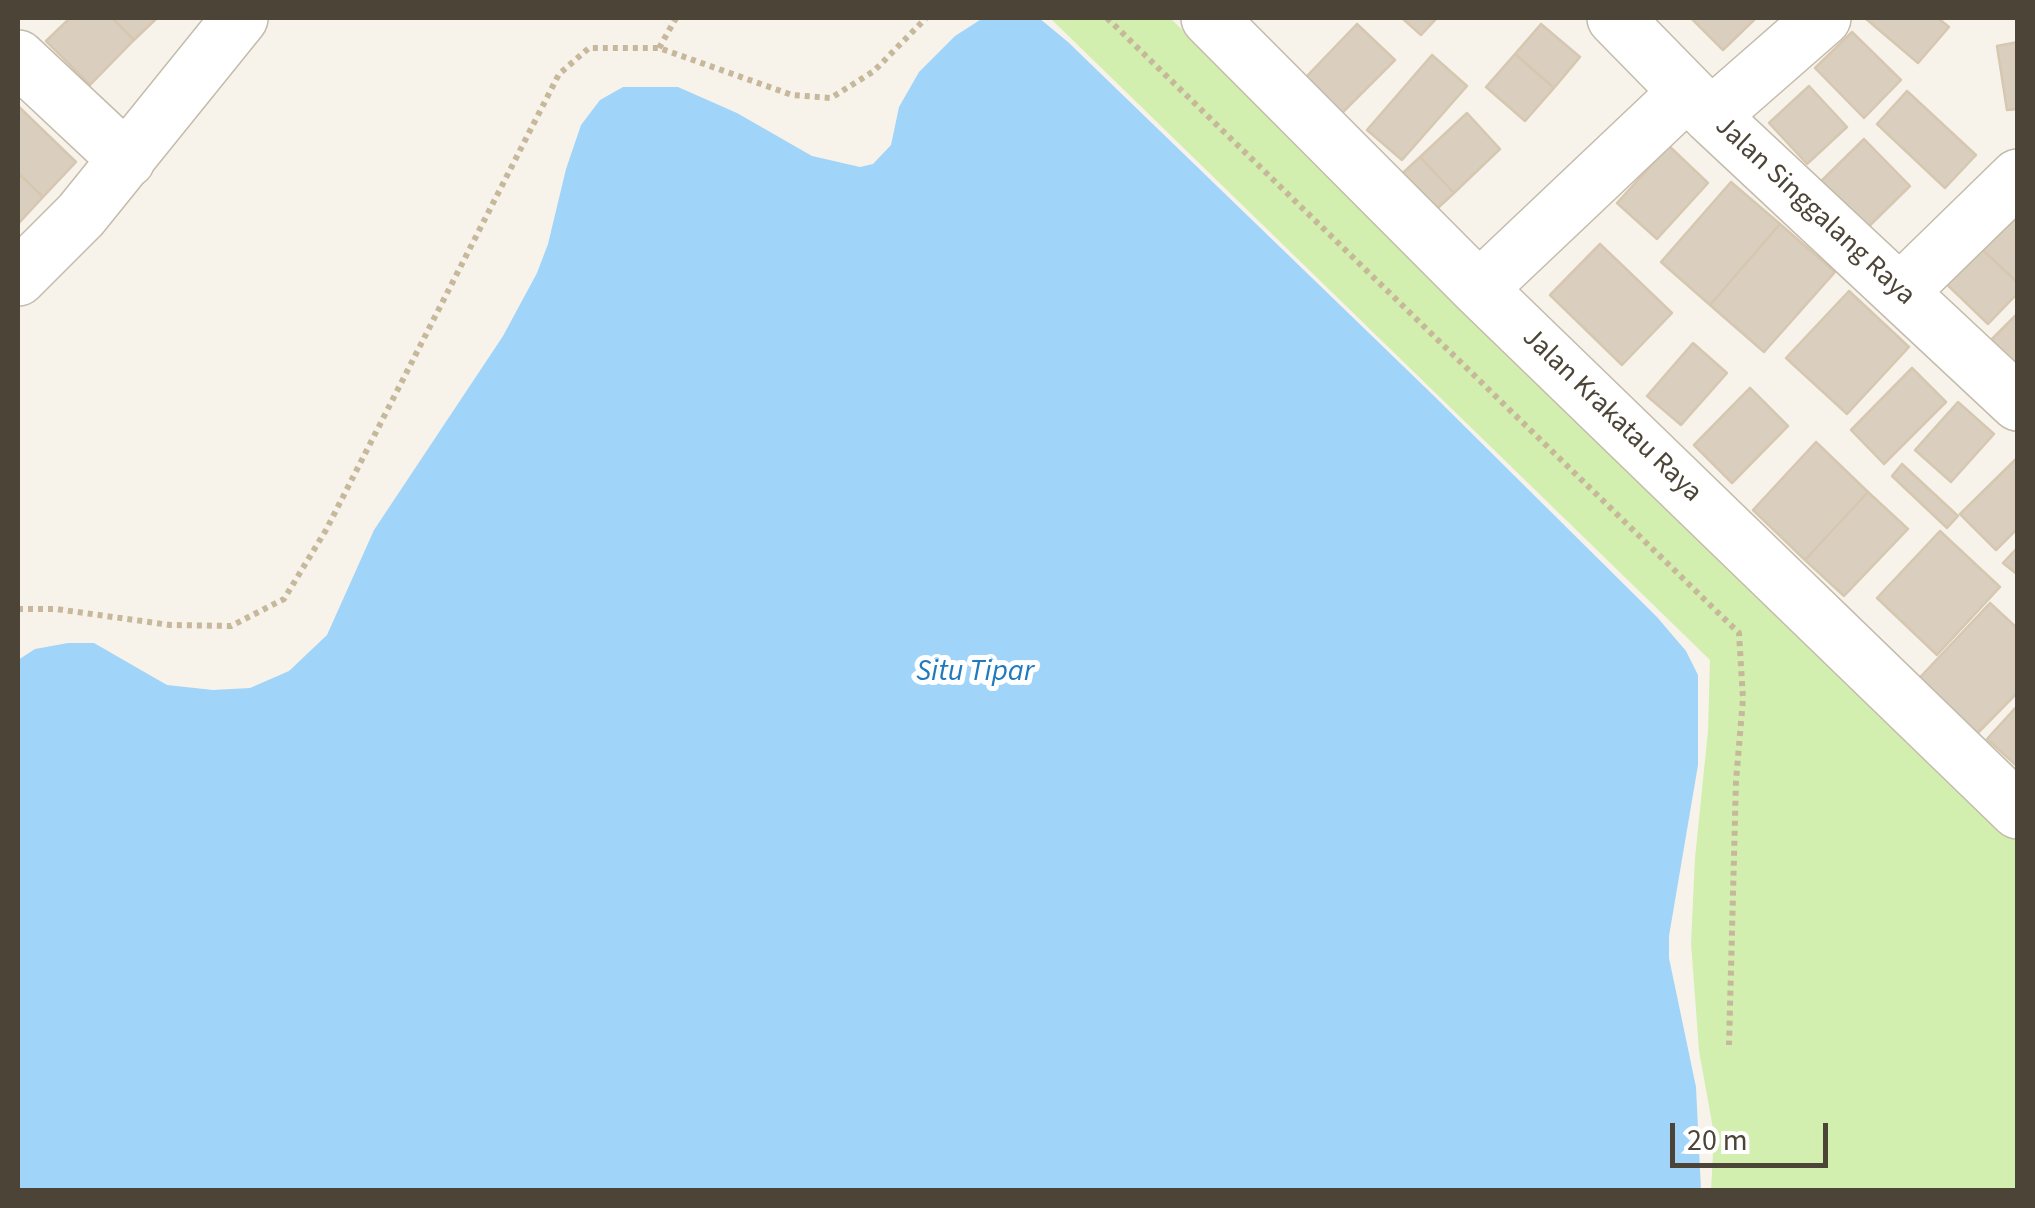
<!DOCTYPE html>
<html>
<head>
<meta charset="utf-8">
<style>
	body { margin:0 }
	#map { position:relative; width:2035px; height:1208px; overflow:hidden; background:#f7f3ea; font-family:"Source Sans 3",sans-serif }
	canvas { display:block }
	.frame { position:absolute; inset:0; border:20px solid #4c4437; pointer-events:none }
	.scale { position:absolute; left:1670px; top:1123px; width:158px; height:45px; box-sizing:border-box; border:5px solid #4c4437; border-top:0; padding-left:12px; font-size:30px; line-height:35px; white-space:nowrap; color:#4c4437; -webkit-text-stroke:8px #fff; paint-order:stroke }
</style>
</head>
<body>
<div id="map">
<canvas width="2035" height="1208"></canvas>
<div class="frame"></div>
<div class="scale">20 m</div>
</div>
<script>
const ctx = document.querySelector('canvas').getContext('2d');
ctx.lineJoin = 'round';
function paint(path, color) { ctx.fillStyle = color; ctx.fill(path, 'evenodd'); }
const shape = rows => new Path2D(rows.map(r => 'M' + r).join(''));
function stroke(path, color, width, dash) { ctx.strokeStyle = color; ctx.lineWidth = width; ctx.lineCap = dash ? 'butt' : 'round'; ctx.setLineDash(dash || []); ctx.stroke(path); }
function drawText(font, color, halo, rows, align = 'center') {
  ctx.font = font + ' "Source Sans 3",sans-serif'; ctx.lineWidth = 10; ctx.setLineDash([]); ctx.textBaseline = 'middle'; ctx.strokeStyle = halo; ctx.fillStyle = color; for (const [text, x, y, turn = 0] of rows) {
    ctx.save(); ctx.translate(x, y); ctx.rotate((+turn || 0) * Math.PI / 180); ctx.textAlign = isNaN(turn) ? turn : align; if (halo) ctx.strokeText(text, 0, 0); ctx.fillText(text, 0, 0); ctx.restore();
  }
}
paint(shape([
	[1050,18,1170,18,2017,830,2017,1190,1711,1190,1714,1134,1699,1051,1691,943,1695,858,1708,731,1710,660]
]), '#d2efaf');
paint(shape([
	[983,18,1039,18,1068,42,1432,394,1657,617,1686,651,1698,675,1698,765,1669,936,1669,958,1696,1087,1701,1190,18,1190,18,660,35,649,68,643,94,643,167,685,213,690,250,688,289,671,327,635,374,530,503,336,537,273,548,244,566,169,581,125,600,100,623,87,678,87,737,113,812,156,860,167,873,164,891,145,899,107,919,72,955,36]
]), '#a1d4f9');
const building = shape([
	[70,18,112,18,134,40,90,85,46,41,70,18],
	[112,18,157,18,134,40,112,18],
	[1402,18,1437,18,1421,35,1402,18],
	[1691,18,1752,18,1754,20,1723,50,1691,18],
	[1865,18,1938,18,1949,27,1918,63,1865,18],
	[1357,24,1395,60,1342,113,1306,77,1357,24],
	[1541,24,1580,57,1554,88,1515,54,1541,24],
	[1852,32,1901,80,1864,118,1815,68,1852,32],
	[2018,42,2018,109,2007,110,1997,46,2018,42],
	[1515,54,1554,88,1525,121,1486,87,1515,54],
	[1432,55,1467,86,1402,160,1367,130,1432,55],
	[1809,86,1847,127,1807,164,1769,123,1809,86],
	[1907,91,1976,155,1945,188,1877,124,1907,91],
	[18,106,76,162,43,197,18,173,18,106],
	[1467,113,1500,149,1454,193,1420,157,1467,113],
	[1864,139,1910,186,1853,242,1807,195,1864,139],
	[1669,146,1708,183,1657,239,1617,203,1669,146],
	[1420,157,1454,193,1427,218,1393,182,1420,157],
	[18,173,43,197,18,224,18,173],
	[1731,182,1780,224,1710,305,1661,262,1731,182],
	[2018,185,2018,283,1969,237,2018,185],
	[1780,224,1835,272,1764,352,1710,305,1780,224],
	[1969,237,2018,283,2018,293,1988,324,1934,272,1969,237],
	[1600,244,1672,313,1622,365,1550,295,1600,244],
	[1849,291,1909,347,1847,414,1786,358,1849,291],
	[2018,313,2018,366,1991,340,2018,313],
	[1693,343,1727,373,1681,425,1647,396,1693,343],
	[1912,368,1946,402,1884,464,1851,430,1912,368],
	[1750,388,1788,426,1732,483,1694,445,1750,388],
	[1958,402,1994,434,1951,482,1915,450,1958,402],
	[1816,442,1868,492,1805,560,1753,510,1816,442],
	[2018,457,2018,528,1996,550,1960,514,2018,457],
	[1902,464,1958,516,1947,528,1892,476,1902,464],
	[1868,492,1908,529,1844,596,1805,560,1868,492],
	[1940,531,2000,587,1937,655,1877,598,1940,531],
	[2018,547,2018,575,2003,563,2018,547],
	[1990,603,2018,629,2018,692,1967,744,1909,689,1990,603],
	[2018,705,2018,767,1987,739,2018,705]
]);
paint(building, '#dacfbe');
stroke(building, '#d6c7b0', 2.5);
const minor = shape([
	[1209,18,1479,289,2018,811],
	[1615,18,1711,116,2018,403],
	[18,58,127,160],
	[1711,116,1823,18],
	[18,278,81,215,240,18],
	[1479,289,1687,92],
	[1901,291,2018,177]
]);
stroke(minor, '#c4bbab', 58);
stroke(shape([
	[1107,18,1739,633,1743,699,1736,781,1729,1045],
	[659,48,676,18],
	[18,609,56,609,170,625,231,626,284,599,326,530,559,74,589,48,659,48,792,95,831,98,874,71,926,18]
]), '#c7b89b', 6, [5, 5]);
stroke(minor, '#fff', 55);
drawText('28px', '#4c4437', '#fff', [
	["Jalan Singgalang Raya",1814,212,43],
	["Jalan Krakatau Raya",1611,416,44]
]);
drawText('italic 30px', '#207abd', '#fff', [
	["Situ Tipar",975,673]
]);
</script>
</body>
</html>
